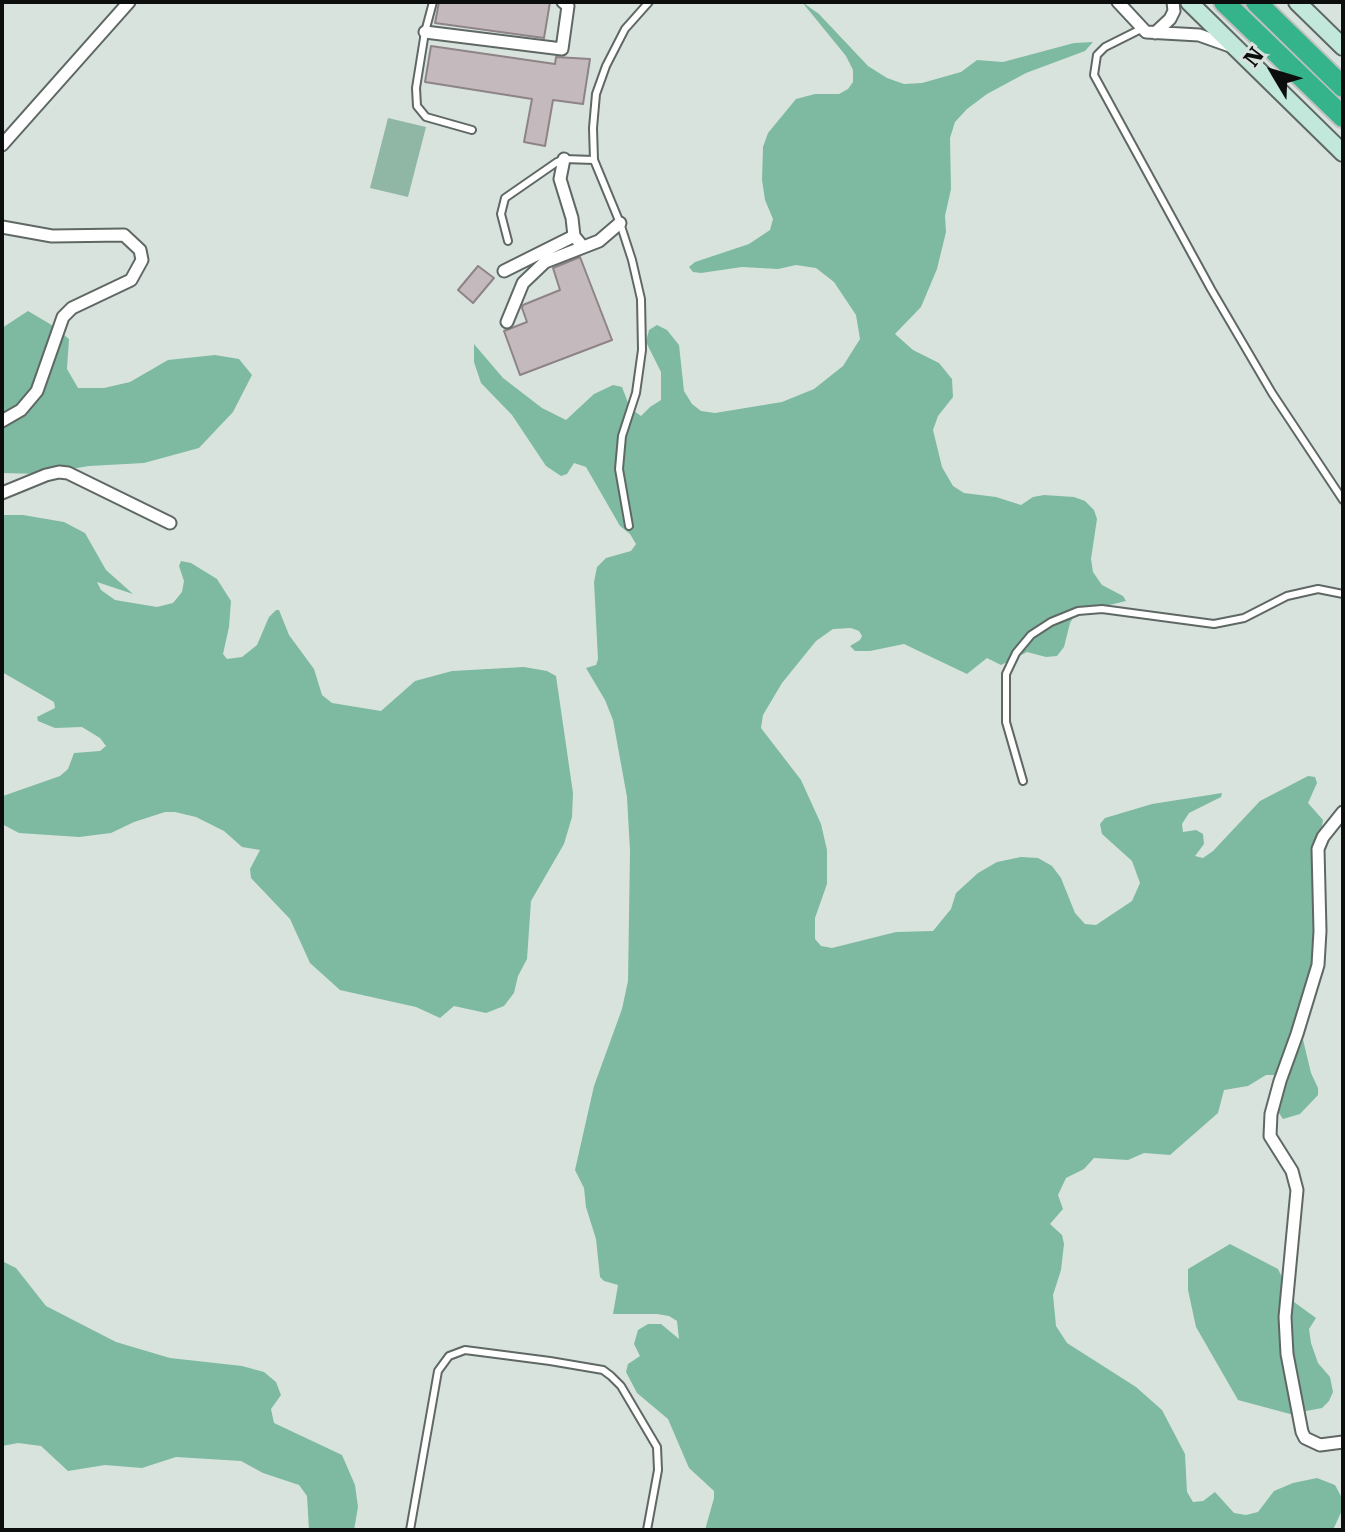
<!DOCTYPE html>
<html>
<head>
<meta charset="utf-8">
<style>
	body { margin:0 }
	#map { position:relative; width:1345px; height:1532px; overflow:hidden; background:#d9e3de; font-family:"Roboto Serif",serif }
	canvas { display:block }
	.frame { position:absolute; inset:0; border:4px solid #0b0e0d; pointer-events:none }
	.north { position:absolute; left:1233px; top:32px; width:80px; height:80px; -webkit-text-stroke:6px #d9e3de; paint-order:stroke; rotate:308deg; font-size:22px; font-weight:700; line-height:32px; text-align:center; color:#0b0e0d }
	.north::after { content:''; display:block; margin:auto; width:28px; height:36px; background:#0b0e0d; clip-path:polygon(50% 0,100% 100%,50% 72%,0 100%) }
</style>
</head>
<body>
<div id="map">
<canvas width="1345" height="1532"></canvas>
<div class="frame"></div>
<div class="north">N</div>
</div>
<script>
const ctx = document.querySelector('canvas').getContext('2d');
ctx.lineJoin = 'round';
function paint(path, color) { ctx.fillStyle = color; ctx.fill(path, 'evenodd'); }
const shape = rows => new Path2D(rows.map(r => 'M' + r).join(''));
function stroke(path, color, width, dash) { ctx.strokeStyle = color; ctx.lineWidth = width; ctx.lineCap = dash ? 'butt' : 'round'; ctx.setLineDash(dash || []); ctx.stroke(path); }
paint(shape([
	[388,118,426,127,408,197,370,188]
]), '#90b7a6');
paint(shape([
	[802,2,819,14,868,66,887,78,904,84,922,83,961,72,977,60,1003,62,1074,43,1093,42,1085,51,1026,73,987,94,967,109,955,122,950,138,951,189,945,216,946,232,937,269,921,307,895,334,913,350,939,363,952,379,953,397,938,416,933,430,942,467,953,486,964,493,996,497,1021,505,1033,497,1044,495,1074,497,1085,501,1094,510,1097,519,1091,559,1093,572,1102,585,1123,596,1126,601,1076,613,1070,623,1064,647,1057,656,1046,657,1027,652,1001,665,987,658,967,674,904,644,870,651,855,651,850,646,860,640,862,636,859,631,851,628,833,629,816,641,782,683,763,715,761,728,801,780,821,824,827,850,827,884,815,918,815,939,821,946,832,948,896,932,933,931,951,909,956,893,978,873,997,862,1021,857,1038,858,1052,866,1061,878,1075,913,1085,924,1096,925,1132,901,1140,883,1132,861,1102,834,1100,824,1105,818,1152,804,1222,793,1221,797,1189,813,1182,824,1183,832,1196,830,1203,834,1204,844,1195,856,1203,858,1213,851,1260,801,1308,776,1315,777,1317,783,1308,803,1323,820,1316,862,1313,982,1299,1023,1311,1073,1318,1088,1318,1095,1300,1114,1283,1119,1279,1113,1279,1081,1274,1075,1266,1075,1248,1086,1224,1090,1218,1113,1170,1155,1144,1153,1128,1160,1094,1158,1084,1169,1066,1178,1058,1195,1063,1209,1050,1224,1062,1235,1064,1244,1061,1270,1053,1295,1056,1326,1067,1343,1136,1387,1162,1410,1185,1454,1187,1492,1193,1502,1203,1501,1215,1492,1234,1513,1246,1515,1258,1512,1274,1491,1293,1483,1317,1478,1335,1485,1343,1500,1343,1508,1333,1530,705,1530,714,1498,714,1491,689,1468,668,1419,637,1393,626,1372,628,1364,640,1356,634,1344,638,1330,648,1324,661,1324,679,1339,677,1321,669,1316,657,1314,613,1314,618,1285,604,1281,600,1277,596,1239,586,1207,584,1188,575,1170,594,1086,622,1009,628,981,630,851,627,797,613,720,605,700,586,668,596,665,598,659,594,582,597,567,606,558,631,551,636,544,630,534,620,526,586,467,574,463,567,474,561,476,546,466,512,415,481,383,474,362,474,344,503,378,542,408,566,420,594,394,613,385,622,387,630,408,641,416,650,407,661,400,661,372,646,342,649,330,657,325,667,330,679,345,684,391,692,404,701,411,715,413,782,402,814,389,843,366,860,339,856,315,834,282,816,268,796,265,778,269,742,267,701,273,693,272,689,267,695,262,749,244,770,230,773,219,765,200,762,180,763,147,768,133,796,99,815,94,839,94,848,89,853,82,853,70,846,56],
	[28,311,50,324,69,339,67,369,78,388,104,388,130,382,168,360,215,355,239,359,252,375,233,412,199,448,144,463,89,466,40,474,2,473,2,328],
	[2,515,23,515,64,522,85,533,106,570,133,594,97,582,101,590,115,600,157,607,173,603,182,592,184,581,179,566,181,561,191,563,217,579,231,601,229,627,223,654,227,659,242,657,257,645,269,617,276,610,279,610,289,635,314,669,322,695,332,703,381,711,415,681,452,671,524,667,547,671,556,676,573,793,572,817,564,844,531,901,527,959,518,976,514,993,504,1006,486,1013,454,1006,440,1018,416,1007,340,990,310,963,290,919,251,878,250,869,260,850,242,847,224,831,196,817,175,812,165,812,134,822,111,833,79,837,19,833,2,824,3,796,60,776,68,769,74,753,100,751,106,746,100,738,82,727,55,728,38,721,37,717,55,708,54,702,2,672],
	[1230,1244,1278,1269,1294,1302,1316,1318,1309,1329,1311,1343,1318,1363,1330,1377,1333,1392,1329,1401,1322,1408,1290,1414,1238,1400,1196,1327,1188,1290,1188,1269],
	[2,1261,16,1268,46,1306,116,1342,170,1358,242,1366,264,1372,276,1382,281,1395,271,1409,274,1423,342,1455,355,1485,358,1507,354,1530,309,1530,307,1496,299,1485,263,1473,241,1461,176,1457,142,1468,105,1465,68,1471,41,1446,18,1443,2,1446]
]), '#7dbaa1');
const building = shape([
	[439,2,550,2,544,38,435,23,439,2],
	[431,46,555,64,556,57,590,59,583,104,553,100,545,146,524,142,532,99,425,82,431,46],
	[580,257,612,340,520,375,504,331,527,322,522,308,523,305,560,290,553,268,580,257],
	[478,266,494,278,473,303,458,290,478,266]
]);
paint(building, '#c4babe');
stroke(building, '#8e8488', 2);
const lane = shape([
	[433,2,425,32,416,88,417,106,426,117,472,130],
	[1141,29,1105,47,1097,55,1094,75,1211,289,1272,393,1343,500],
	[508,241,501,214,505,198,557,162,564,159,594,160],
	[629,526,619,469,622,436,636,393,642,350,641,299,632,260,620,223,594,160,593,128,596,94,606,66,625,29,649,2],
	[1023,781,1006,722,1006,674,1016,653,1031,635,1051,622,1078,611,1102,609,1214,624,1244,618,1287,596,1318,589,1343,594],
	[410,1530,438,1371,449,1356,465,1350,550,1361,603,1370,611,1376,621,1386,657,1447,658,1470,647,1530]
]);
const street = shape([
	[1118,2,1146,32,1199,35,1230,46],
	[425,32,562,49,568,6,563,2],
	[1155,33,1170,19,1174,11,1173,2],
	[2,145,129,2],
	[564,159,560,179,572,218,574,236,583,247],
	[2,227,52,236,124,235,140,250,142,260,131,280,72,308,63,317,37,391,21,410,2,421],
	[504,271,574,236],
	[507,322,523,283,545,262,599,241,620,223],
	[2,493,46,475,59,472,68,473,170,523],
	[1343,812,1323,837,1318,849,1320,931,1318,965,1297,1034,1280,1081,1271,1114,1270,1136,1292,1171,1297,1190,1285,1317,1287,1354,1302,1432,1305,1438,1320,1445,1343,1442]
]);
const secondary = shape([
	[1189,2,1343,153],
	[1297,2,1343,47]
]);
const highway = shape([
	[1224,2,1343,117],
	[1256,2,1343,87]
]);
stroke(lane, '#5f6864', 10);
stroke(street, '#5f6864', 15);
stroke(secondary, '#5f6864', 20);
stroke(highway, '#c0c0c0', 24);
stroke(lane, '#fff', 6);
stroke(street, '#fff', 11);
stroke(secondary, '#c2e8dc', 16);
stroke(highway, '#35b48b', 20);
</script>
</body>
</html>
